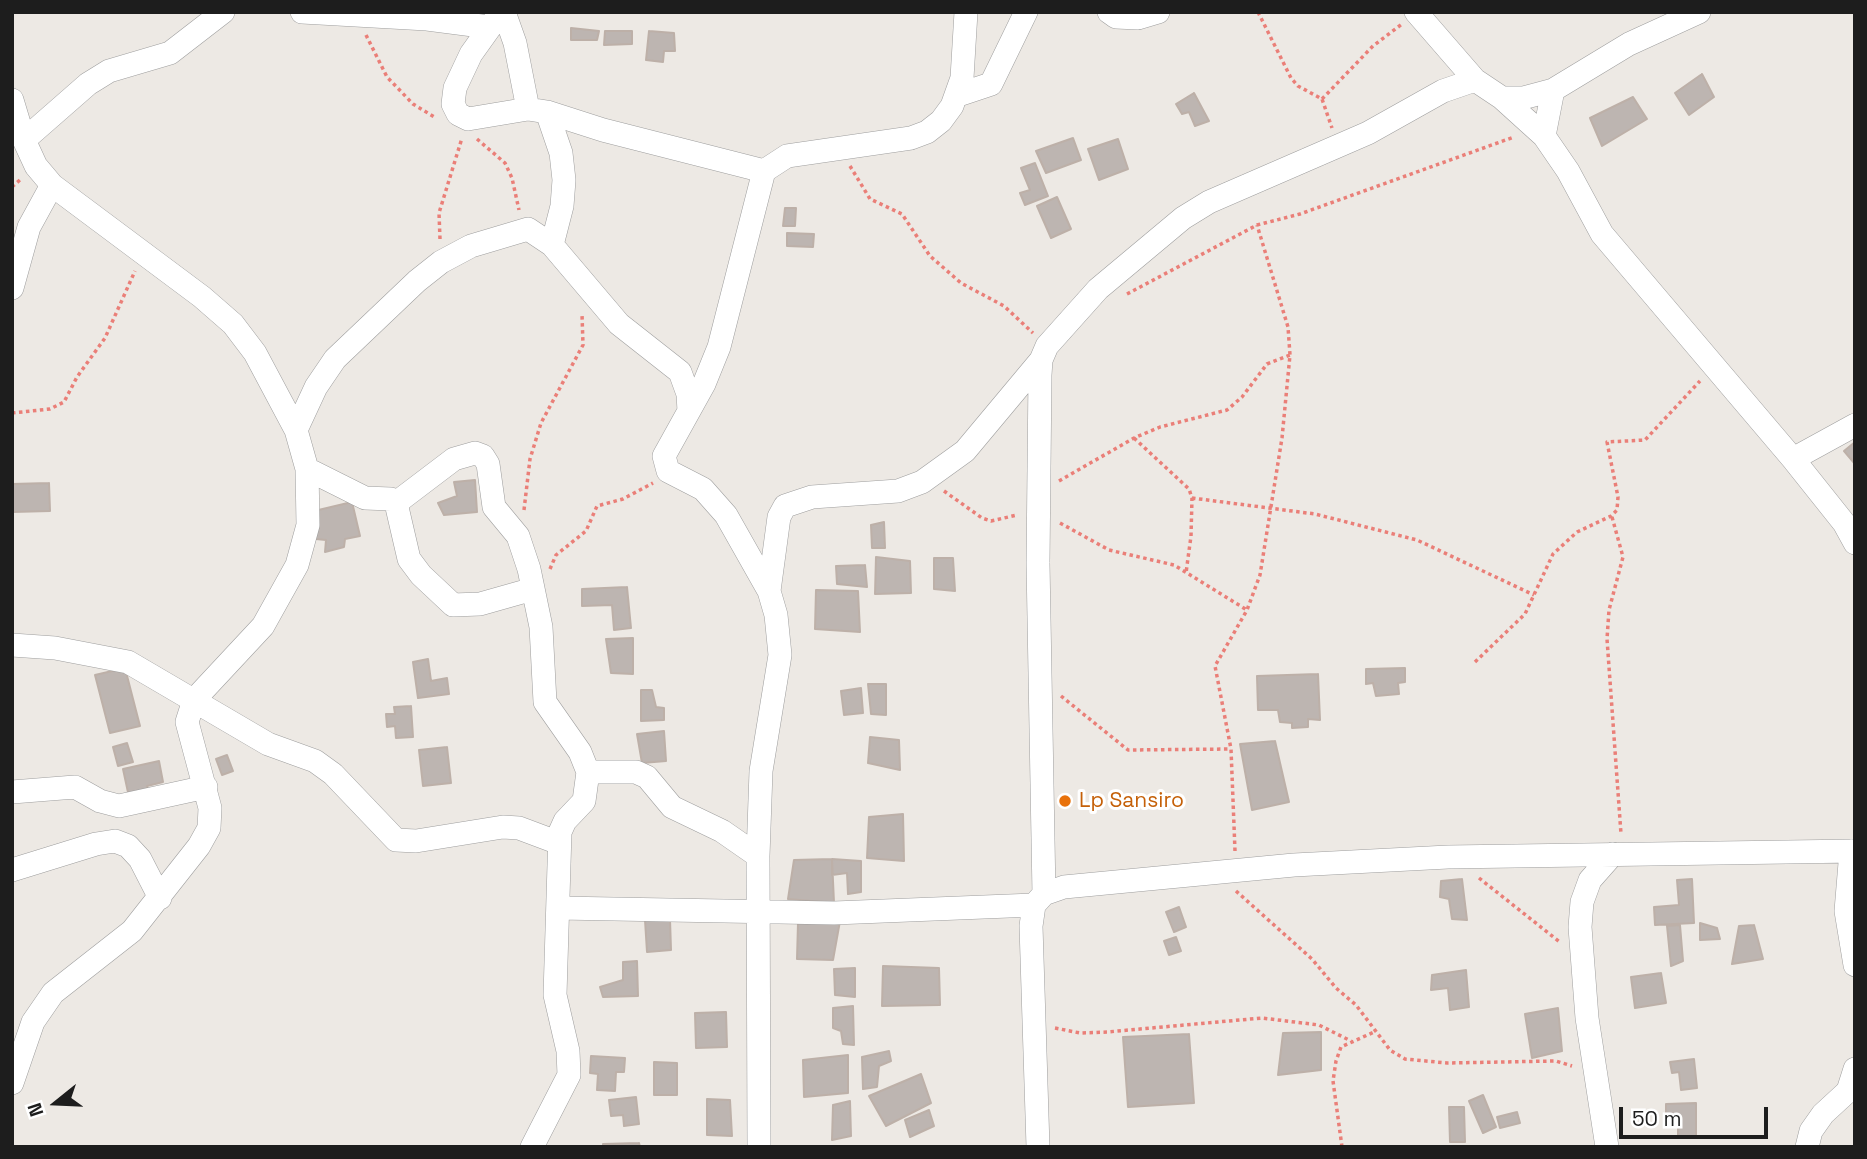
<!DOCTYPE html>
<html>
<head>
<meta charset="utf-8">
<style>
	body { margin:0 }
	#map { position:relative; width:1867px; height:1159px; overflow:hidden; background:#ede9e4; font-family:"Space Grotesk",sans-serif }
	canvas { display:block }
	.frame { position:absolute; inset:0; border:14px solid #1d1d1d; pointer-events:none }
	.north { position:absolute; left:21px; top:1068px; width:70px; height:70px; -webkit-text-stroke:5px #fff; paint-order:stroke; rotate:252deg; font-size:19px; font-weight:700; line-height:28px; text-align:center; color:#1d1d1d }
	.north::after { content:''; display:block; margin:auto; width:24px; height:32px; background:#1d1d1d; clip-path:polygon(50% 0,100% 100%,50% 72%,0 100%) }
	.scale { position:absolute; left:1619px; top:1107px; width:149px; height:32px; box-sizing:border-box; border:4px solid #1d1d1d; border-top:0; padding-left:9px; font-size:21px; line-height:24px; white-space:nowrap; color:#1d1d1d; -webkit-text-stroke:5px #fff; paint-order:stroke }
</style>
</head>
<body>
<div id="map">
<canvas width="1867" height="1159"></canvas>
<div class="frame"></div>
<div class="north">N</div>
<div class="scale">50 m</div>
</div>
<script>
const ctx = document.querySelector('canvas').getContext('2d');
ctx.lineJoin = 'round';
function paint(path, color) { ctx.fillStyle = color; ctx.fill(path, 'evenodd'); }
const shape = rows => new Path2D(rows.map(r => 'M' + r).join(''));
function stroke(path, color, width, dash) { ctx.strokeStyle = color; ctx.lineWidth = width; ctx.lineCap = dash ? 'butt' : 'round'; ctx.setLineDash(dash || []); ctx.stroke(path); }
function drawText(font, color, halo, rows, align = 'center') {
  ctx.font = font + ' "Space Grotesk",sans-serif'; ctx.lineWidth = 6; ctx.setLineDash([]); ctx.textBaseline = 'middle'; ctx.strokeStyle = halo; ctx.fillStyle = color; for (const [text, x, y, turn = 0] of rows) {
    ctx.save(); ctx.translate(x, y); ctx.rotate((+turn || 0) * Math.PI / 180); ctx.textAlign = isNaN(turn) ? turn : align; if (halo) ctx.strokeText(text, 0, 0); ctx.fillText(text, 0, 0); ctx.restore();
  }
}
const building = shape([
	[571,28,599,31,597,40,571,40,571,28],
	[605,31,632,31,632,44,604,45,605,31],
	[649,31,674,33,675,51,664,51,663,62,646,60,649,31],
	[1702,74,1714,97,1689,115,1675,93,1702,74],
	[1194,93,1209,121,1195,126,1189,112,1182,114,1176,104,1194,93],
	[1633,97,1647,119,1602,146,1590,118,1633,97],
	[1073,138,1081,160,1046,173,1036,151,1073,138],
	[1118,139,1128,169,1099,180,1088,149,1118,139],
	[1035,163,1048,196,1025,205,1020,193,1030,190,1021,168,1035,163],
	[1057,197,1071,229,1051,238,1037,206,1057,197],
	[785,208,796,208,795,226,783,226,785,208],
	[787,233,814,234,813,247,787,246,787,233],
	[1855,442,1855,464,1844,451,1855,442],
	[475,480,477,512,444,515,438,503,457,496,454,482,475,480],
	[49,483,50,511,12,512,12,484,49,483],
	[352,502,360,536,345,539,344,547,325,552,326,540,316,539,310,512,352,502],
	[884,522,885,548,872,548,871,525,884,522],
	[876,557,910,561,911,593,875,594,876,557],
	[934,558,953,558,955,591,934,589,934,558],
	[865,565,867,587,837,584,836,566,865,565],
	[627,587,631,628,614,630,612,605,582,606,582,589,627,587],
	[816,590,858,591,860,632,815,629,816,590],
	[633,638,633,674,611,673,606,639,633,638],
	[428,659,431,681,447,678,449,694,418,698,413,662,428,659],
	[125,668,140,726,110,733,95,675,125,668],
	[1405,668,1405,682,1398,683,1399,694,1376,696,1373,683,1366,684,1366,669,1405,668],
	[1318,674,1320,720,1308,719,1308,727,1292,728,1292,723,1280,722,1278,710,1258,710,1257,676,1318,674],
	[868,684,886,684,886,715,871,714,868,684],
	[861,688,863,713,844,715,841,691,861,688],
	[641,690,652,690,656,707,664,708,664,720,641,721,641,690],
	[411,706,413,737,396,738,395,726,387,727,386,714,395,714,394,707,411,706],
	[664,731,666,761,642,763,637,734,664,731],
	[870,737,899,740,900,770,868,763,870,737],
	[1275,741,1289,802,1252,810,1240,744,1275,741],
	[127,743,133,762,118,766,113,747,127,743],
	[447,747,451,783,423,786,419,750,447,747],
	[227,755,233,771,222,775,216,759,227,755],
	[159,761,163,782,147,786,149,793,129,797,123,769,159,761],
	[903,814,904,861,867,858,869,817,903,814],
	[832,859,861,861,861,892,848,894,847,873,832,875,832,859],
	[832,859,834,903,788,899,794,860,832,859],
	[1462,879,1467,920,1452,919,1449,899,1440,897,1441,881,1462,879],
	[1692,879,1694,923,1655,925,1654,907,1679,905,1677,880,1692,879],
	[1179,907,1186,927,1174,932,1166,912,1179,907],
	[670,919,671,950,647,952,645,920,670,919],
	[840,921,833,960,797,959,798,923,840,921],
	[1700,923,1717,928,1720,939,1700,940,1700,923],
	[1680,925,1683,961,1671,966,1667,926,1680,925],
	[1754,925,1763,959,1732,964,1739,926,1754,925],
	[1176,937,1181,951,1169,955,1164,941,1176,937],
	[637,961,638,996,603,997,600,987,623,980,623,962,637,961],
	[883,966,939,968,940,1005,882,1006,883,966],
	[855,968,855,997,835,995,834,969,855,968],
	[1466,970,1469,1007,1450,1010,1448,988,1431,990,1432,975,1466,970],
	[1661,973,1666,1003,1635,1008,1631,977,1661,973],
	[853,1006,854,1045,843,1044,841,1031,833,1028,833,1008,853,1006],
	[1558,1008,1562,1051,1532,1058,1525,1014,1558,1008],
	[726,1012,727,1047,696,1048,695,1013,726,1012],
	[1321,1032,1321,1070,1278,1075,1283,1033,1321,1032],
	[1189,1034,1194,1103,1128,1107,1123,1037,1189,1034],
	[889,1051,891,1061,879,1066,877,1087,863,1089,862,1057,889,1051],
	[848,1055,848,1093,804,1097,803,1060,848,1055],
	[591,1056,625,1058,624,1072,616,1072,615,1091,597,1090,598,1074,590,1073,591,1056],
	[1694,1059,1697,1088,1681,1090,1679,1072,1672,1073,1670,1062,1694,1059],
	[654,1062,677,1063,677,1095,654,1095,654,1062],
	[921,1074,931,1103,886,1126,869,1096,921,1074],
	[1483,1095,1496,1127,1483,1133,1469,1101,1483,1095],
	[636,1097,639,1124,624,1126,623,1115,611,1116,609,1100,636,1097],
	[707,1099,730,1100,732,1136,707,1135,707,1099],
	[850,1101,851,1136,832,1140,833,1105,850,1101],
	[1696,1103,1696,1136,1678,1136,1678,1116,1666,1116,1666,1104,1696,1103],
	[1449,1107,1464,1107,1465,1142,1450,1142,1449,1107],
	[929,1110,934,1126,910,1137,905,1120,929,1110],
	[1517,1112,1520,1123,1500,1128,1497,1117,1517,1112],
	[639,1143,640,1147,603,1147,603,1144,639,1143]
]);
paint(building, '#bdb5b1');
stroke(building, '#bdb0a8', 2);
const minor = shape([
	[302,12,427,19,489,27],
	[501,12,471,54,455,88,453,104,458,114,468,119,528,109,547,112,603,130,764,171],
	[504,12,515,43,528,109],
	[1109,12,1116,17,1138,18,1158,12],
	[1416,12,1475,80,1502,98,1523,98,1553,90,1629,44,1699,12],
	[958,95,991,84,1026,12],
	[1502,98,1544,136,1568,171,1602,234,1793,459,1844,523,1855,543],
	[12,100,24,140,36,166,52,185,202,297,233,324,255,353,296,430,307,469,308,525,297,565,263,626,194,700,187,722,210,808,209,828,199,846,132,931,53,993,33,1022,12,1083],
	[547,112,561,153,564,180,562,206,552,245],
	[1544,136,1553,90],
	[24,140,88,84,109,71,170,53,223,12],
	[12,288,29,227,52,185],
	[296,430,316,387,335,359,417,281,441,262,471,246,528,229,552,245,619,324,680,372,688,394,689,411],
	[1793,459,1855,425],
	[307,469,365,498,391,499,396,503,409,559,421,575,453,605,480,604,533,589],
	[396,503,454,459,475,453,483,456,488,464,494,507,518,536,529,569,541,627,545,702,580,752,588,772,584,801,565,821,560,832,555,995,568,1051,569,1075,532,1147],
	[769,591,779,517,785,506,812,497,898,491,922,482,965,451,1041,360],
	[12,645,55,648,128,662,268,744,315,761,333,774,396,840,416,841,503,827,519,828,559,843],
	[588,772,636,772,647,777,672,807,722,831,758,856],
	[12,792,75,787,100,801,119,806,206,787],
	[1851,851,1846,911,1855,965],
	[12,870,96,844,115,841,128,846,140,859,160,898],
	[1044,894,1038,563,1040,375,1041,360,1047,346,1098,289,1183,218,1209,202,1368,133,1443,91,1475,80],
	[559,908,834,913,1034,905],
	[759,1147,758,856,761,771,780,655,776,615,769,591,726,515,703,489,668,471,664,456,704,384,719,347,764,171,787,156,911,138,927,132,941,121,952,106,962,78,966,12],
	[1038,1147,1031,926,1034,905,1044,894,1064,887,1294,865,1448,857,1855,851],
	[1607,1147,1587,1018,1580,927,1582,902,1590,880,1613,854],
	[1807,1147,1811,1131,1823,1114,1848,1091,1855,1069]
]);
stroke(minor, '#9e9e9e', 24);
stroke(shape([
	[1258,12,1291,78,1298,86,1322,99,1332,128],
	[366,35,387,77,413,104,436,118],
	[1322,99,1373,46,1402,24],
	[477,139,505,163,512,178,519,210],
	[850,166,870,199,902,214,930,256,961,283,1004,306,1033,333],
	[12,187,21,179],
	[440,239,439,213,462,138],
	[1127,294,1257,225,1300,214,1514,137],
	[12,413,50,409,64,402,77,377,105,338,135,271],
	[1134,438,1189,489,1192,498,1191,536,1186,573],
	[1059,481,1134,438,1160,427,1227,410,1242,397,1267,364,1290,355],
	[944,491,982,518,991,521,1017,515],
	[1192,498,1315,514,1417,540,1534,595],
	[524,510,530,459,541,423,583,345,582,314],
	[1612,517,1623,557,1609,610,1607,639,1621,834],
	[1060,523,1109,550,1174,565,1247,610],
	[550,569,556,555,586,531,597,506,623,499,653,483],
	[1475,662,1525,614,1553,554,1577,532,1611,516,1617,510,1618,497,1607,442,1645,440,1700,381],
	[1061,696,1128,750,1231,749],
	[1235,851,1231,749,1215,666,1247,610,1260,575,1282,438,1290,355,1288,327,1257,225],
	[1479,878,1561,943],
	[1236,891,1312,959,1336,988,1356,1005,1390,1050,1405,1059,1447,1063,1556,1061,1572,1066],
	[1055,1028,1080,1033,1107,1032,1262,1018,1319,1025,1351,1041],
	[1342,1147,1333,1081,1336,1061,1341,1047,1374,1032]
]), '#ea7f78', 3.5, [3.5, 3.5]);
stroke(minor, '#fff', 23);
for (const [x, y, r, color] of [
	[1065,801,7,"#e8710a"]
]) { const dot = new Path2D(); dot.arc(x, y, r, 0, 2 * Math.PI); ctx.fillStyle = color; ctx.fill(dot); stroke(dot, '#fff', 2.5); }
drawText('21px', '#c56008', '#fff', [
	["Lp Sansiro",1079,801]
], 'left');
</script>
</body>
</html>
